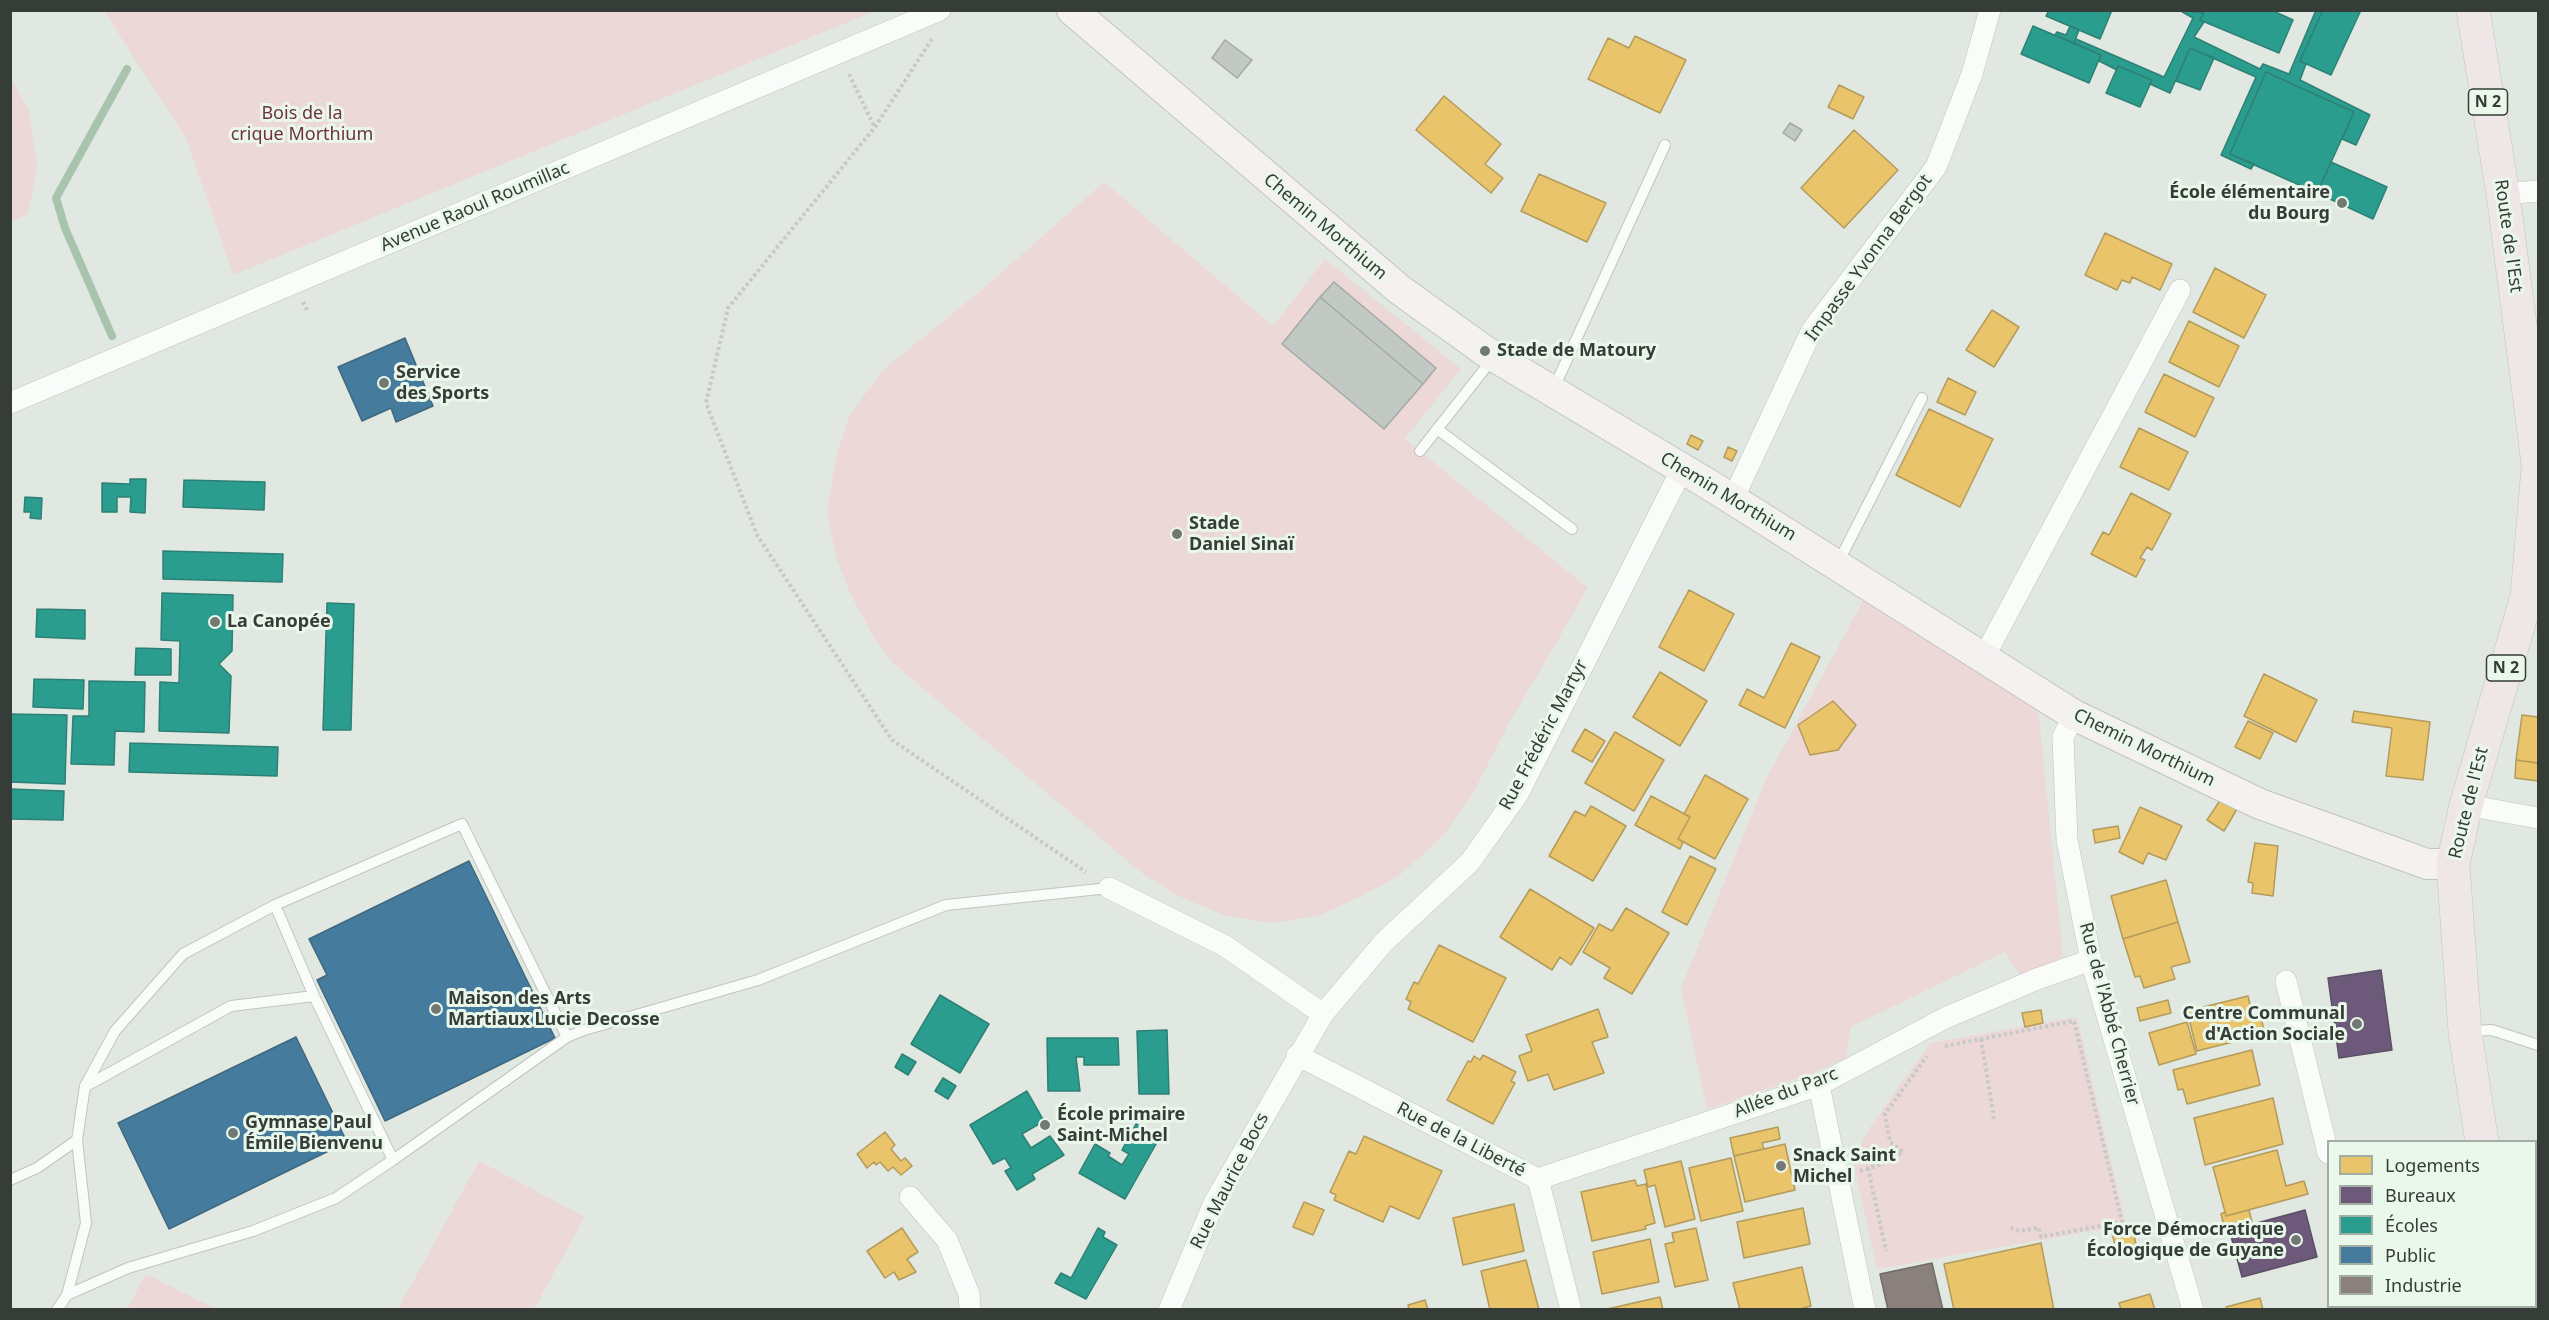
<!DOCTYPE html>
<html>
<head>
<meta charset="utf-8">
<style>
	body { margin:0 }
	#map { position:relative; width:2549px; height:1320px; overflow:hidden; background:#e0e8e1; font-family:"Noto Sans",sans-serif }
	canvas { display:block }
	.frame { position:absolute; inset:0; border:12px solid #363c37; pointer-events:none }
	.legend { position:absolute; left:2327px; top:1140px; width:210px; height:168px; box-sizing:border-box; background:#eaf8eb; border:2px solid #a2ada3; margin:0; padding:8px 10px; list-style:none; font-size:18px; color:#363c37 }
	.legend li { display:flex; align-items:center; gap:12px; height:30px }
	.legend b { width:30px; border:2px solid #a2ada3 }
</style>
</head>
<body>
<div id="map">
<canvas width="2549" height="1320"></canvas>
<div class="frame"></div>
<ul class="legend">
<li><b style="height:16px;background:#e9c46a"></b>Logements</li>
<li><b style="height:16px;background:#6d597a"></b>Bureaux</li>
<li><b style="height:16px;background:#2a9d8f"></b>Écoles</li>
<li><b style="height:16px;background:#457b9d"></b>Public</li>
<li><b style="height:16px;background:#8a817c"></b>Industrie</li>
</ul>
</div>
<script>
const ctx = document.querySelector('canvas').getContext('2d');
ctx.lineJoin = 'round';
function paint(path, color) { ctx.fillStyle = color; ctx.fill(path, 'evenodd'); }
const shape = rows => new Path2D(rows.map(r => 'M' + r).join(''));
function stroke(path, color, width, dash) { ctx.strokeStyle = color; ctx.lineWidth = width; ctx.lineCap = dash ? 'butt' : 'round'; ctx.setLineDash(dash || []); ctx.stroke(path); }
function drawText(font, color, halo, rows, align = 'center') {
  ctx.font = font + ' "Noto Sans",sans-serif'; ctx.lineWidth = 6; ctx.setLineDash([]); ctx.textBaseline = 'middle'; ctx.strokeStyle = halo; ctx.fillStyle = color; for (const [text, x, y, turn = 0] of rows) {
    ctx.save(); ctx.translate(x, y); ctx.rotate((+turn || 0) * Math.PI / 180); ctx.textAlign = isNaN(turn) ? turn : align; if (halo) ctx.strokeText(text, 0, 0); ctx.fillText(text, 0, 0); ctx.restore();
  }
}
paint(shape([
	[104,11,875,11,233,275,187,140],
	[11,78,29,110,37,167,28,214,11,222],
	[1104,182,1273,326,1325,259,1461,369,1405,439,1588,588,1507,727,1472,795,1443,836,1400,875,1362,896,1318,916,1272,923,1226,916,1176,895,1143,874,893,663,875,639,851,595,836,557,827,512,835,462,849,416,882,371,985,287],
	[1867,594,2038,706,2063,957,2020,975,2005,952,1851,1027,1846,1058,1811,1074,1707,1109,1681,988,1768,775],
	[2077,1017,2126,1225,1877,1269,1853,1161,1870,1127,1930,1043],
	[479,1161,585,1217,534,1309,398,1309],
	[146,1274,210,1306,217,1309,127,1309]
]), '#edd8d8');
const homes = shape([
	[1635,36,1686,60,1660,113,1588,79,1608,38,1629,48,1635,36],
	[1839,85,1864,97,1853,119,1828,107,1839,85],
	[1444,96,1501,144,1485,164,1503,178,1491,193,1416,130,1444,96],
	[1854,130,1898,170,1844,228,1801,188,1854,130],
	[1539,174,1606,203,1587,242,1521,211,1539,174],
	[2105,233,2172,264,2160,290,2132,277,2130,283,2122,280,2117,290,2085,275,2105,233],
	[2215,268,2266,295,2244,338,2193,312,2215,268],
	[1992,310,2019,327,1994,367,1966,350,1992,310],
	[2189,321,2239,346,2219,387,2169,362,2189,321],
	[2164,374,2214,398,2195,437,2145,412,2164,374],
	[1948,378,1976,392,1965,415,1937,402,1948,378],
	[1929,409,1993,439,1960,507,1896,475,1929,409],
	[2139,428,2188,452,2169,490,2120,467,2139,428],
	[1691,435,1703,441,1698,450,1687,444,1691,435],
	[1728,447,1737,451,1732,461,1724,457,1728,447],
	[2131,493,2171,514,2152,550,2147,547,2140,558,2145,560,2136,577,2091,554,2103,532,2109,535,2131,493],
	[1689,590,1734,614,1704,671,1659,647,1689,590],
	[1791,643,1820,657,1785,728,1739,705,1747,689,1764,698,1791,643],
	[1660,672,1707,701,1680,746,1633,717,1660,672],
	[2264,674,2317,700,2296,742,2244,716,2264,674],
	[1833,701,1856,725,1838,750,1810,755,1798,725,1833,701],
	[2354,711,2430,722,2423,780,2386,776,2392,728,2352,722,2354,711],
	[2522,715,2538,717,2538,763,2516,760,2522,715],
	[2248,721,2273,733,2260,759,2235,747,2248,721],
	[1585,729,1605,741,1592,762,1572,751,1585,729],
	[1615,732,1664,760,1634,811,1585,783,1615,732],
	[2516,760,2538,763,2538,781,2515,778,2516,760],
	[1705,775,1748,799,1715,859,1678,839,1690,817,1684,814,1705,775],
	[1651,796,1690,817,1678,839,1683,842,1680,849,1635,825,1651,796],
	[2221,799,2237,809,2224,831,2207,820,2221,799],
	[1591,806,1626,826,1593,881,1549,856,1575,811,1585,816,1591,806],
	[2140,807,2182,826,2166,860,2148,853,2143,864,2119,852,2140,807],
	[2118,826,2120,838,2095,843,2093,830,2118,826],
	[2255,843,2278,846,2273,896,2252,893,2253,883,2248,882,2255,843],
	[1690,856,1716,869,1687,925,1662,912,1690,856],
	[2166,880,2178,922,2123,939,2111,896,2166,880],
	[1530,889,1594,928,1571,965,1560,957,1552,970,1500,937,1530,889],
	[1626,908,1669,933,1632,994,1604,978,1610,968,1583,952,1599,924,1612,931,1626,908],
	[2178,922,2190,962,2171,967,2175,979,2144,988,2140,976,2135,977,2123,939,2178,922],
	[1439,945,1506,978,1473,1042,1408,1009,1411,1002,1406,999,1414,982,1418,984,1439,945],
	[2248,996,2253,1017,2260,1014,2265,1034,2197,1051,2187,1011,2248,996],
	[2168,1000,2171,1013,2140,1021,2137,1008,2168,1000],
	[1598,1009,1608,1037,1592,1042,1604,1073,1554,1090,1548,1074,1528,1081,1519,1056,1532,1051,1526,1035,1598,1009],
	[2041,1010,2043,1023,2025,1027,2022,1013,2041,1010],
	[2187,1022,2196,1054,2159,1065,2149,1033,2187,1022],
	[2252,1050,2260,1085,2187,1104,2183,1089,2178,1090,2173,1070,2252,1050],
	[1483,1055,1516,1072,1511,1081,1515,1083,1493,1124,1447,1100,1468,1061,1471,1062,1474,1056,1480,1060,1483,1055],
	[2273,1098,2283,1144,2205,1165,2194,1118,2273,1098],
	[1778,1127,1780,1139,1762,1143,1764,1149,1734,1156,1730,1138,1778,1127],
	[885,1132,895,1145,891,1149,901,1161,905,1158,912,1166,901,1175,893,1167,888,1171,880,1162,876,1165,874,1162,867,1168,857,1154,885,1132],
	[1364,1136,1442,1171,1419,1219,1390,1206,1383,1222,1334,1200,1336,1195,1330,1192,1349,1151,1356,1154,1364,1136],
	[1785,1144,1795,1190,1745,1202,1734,1156,1785,1144],
	[2277,1150,2286,1186,2304,1181,2308,1194,2226,1216,2213,1167,2277,1150],
	[1731,1158,1743,1211,1701,1221,1689,1168,1731,1158],
	[1681,1161,1695,1219,1665,1227,1655,1185,1648,1187,1644,1170,1681,1161],
	[1635,1180,1637,1186,1646,1184,1655,1223,1645,1226,1646,1229,1592,1241,1581,1192,1635,1180],
	[1304,1202,1324,1210,1313,1235,1293,1227,1304,1202],
	[1514,1204,1524,1251,1463,1265,1453,1218,1514,1204],
	[1803,1208,1810,1244,1744,1258,1737,1222,1803,1208],
	[2249,1210,2252,1222,2225,1229,2221,1214,2225,1212,2226,1216,2249,1210],
	[902,1228,918,1252,907,1259,916,1272,899,1280,894,1272,885,1278,867,1251,902,1228],
	[1696,1228,1708,1280,1675,1287,1665,1244,1674,1242,1672,1233,1696,1228],
	[2133,1229,2136,1245,2116,1249,2112,1233,2133,1229],
	[1650,1239,1659,1282,1602,1294,1593,1252,1650,1239],
	[2041,1243,2054,1310,1954,1310,1944,1264,2041,1243],
	[1526,1260,1539,1310,1490,1310,1481,1271,1526,1260],
	[1802,1267,1811,1306,1796,1310,1740,1310,1733,1283,1802,1267],
	[2150,1294,2155,1310,2121,1310,2119,1303,2150,1294],
	[1660,1297,1663,1310,1603,1310,1660,1297],
	[2260,1298,2263,1310,2227,1310,2226,1307,2260,1298],
	[1425,1300,1428,1310,1409,1310,1408,1305,1425,1300]
]);
paint(homes, '#e9c46a');
stroke(homes, '#b39b5b', 1.5);
const offices = shape([
	[2381,970,2392,1050,2339,1058,2328,978,2381,970],
	[2305,1210,2317,1257,2242,1277,2231,1236,2258,1229,2257,1223,2305,1210],
	[2408,1306,2470,1306,2470,1310,2408,1310,2408,1306]
]);
paint(offices, '#6d597a');
stroke(offices, '#5c5066', 1.5);
const schools = shape([
	[2049,10,2112,10,2100,39,2046,16,2049,10],
	[2179,10,2204,13,2200,20,2204,22,2194,37,2260,69,2263,64,2289,74,2316,10,2323,10,2300,61,2306,64,2300,80,2370,115,2356,145,2342,139,2354,112,2266,72,2230,154,2254,164,2251,169,2221,155,2256,77,2190,48,2170,93,2150,84,2152,80,2118,66,2117,70,2099,61,2101,55,2074,43,2076,39,2164,77,2193,18,2179,10],
	[2205,10,2271,10,2293,20,2279,53,2200,20,2205,10],
	[2323,10,2361,10,2331,75,2300,61,2323,10],
	[2033,26,2101,55,2089,83,2021,54,2033,26],
	[2070,26,2079,30,2074,43,2055,35,2057,32,2066,35,2070,26],
	[2190,48,2214,58,2200,90,2176,81,2190,48],
	[2118,66,2152,80,2140,107,2106,93,2118,66],
	[2266,72,2354,112,2317,193,2230,154,2266,72],
	[2331,162,2387,187,2373,219,2317,193,2331,162],
	[130,479,146,479,145,513,130,512,131,497,117,497,117,512,102,512,102,483,130,484,130,479],
	[184,480,265,482,264,510,183,507,184,480],
	[25,497,42,498,41,519,30,518,31,512,24,512,25,497],
	[163,551,283,554,282,582,163,579,163,551],
	[162,593,233,595,232,651,219,664,231,676,229,733,159,731,160,682,179,683,180,641,161,640,162,593],
	[327,603,354,604,351,730,323,730,327,603],
	[37,609,85,610,85,639,36,637,37,609],
	[136,648,171,649,171,675,135,675,136,648],
	[34,679,84,680,83,709,33,707,34,679],
	[89,681,145,682,144,732,115,731,114,765,71,764,73,716,89,716,89,681],
	[10,714,67,715,65,784,10,782,10,714],
	[130,743,278,747,277,776,129,772,130,743],
	[10,789,64,791,63,820,10,819,10,789],
	[940,995,989,1024,960,1073,911,1044,940,995],
	[1167,1030,1169,1094,1139,1094,1137,1031,1167,1030],
	[1047,1038,1118,1038,1119,1065,1084,1065,1084,1057,1076,1057,1080,1091,1048,1091,1047,1038],
	[902,1054,916,1062,908,1075,895,1067,902,1054],
	[943,1078,956,1086,948,1099,935,1091,943,1078],
	[1027,1091,1044,1121,1022,1134,1031,1148,1050,1136,1064,1155,1032,1174,1035,1179,1017,1190,1005,1171,1011,1168,1005,1158,993,1164,970,1125,1027,1091],
	[1136,1124,1160,1137,1125,1199,1079,1173,1095,1144,1110,1153,1108,1156,1122,1165,1129,1154,1122,1150,1136,1124],
	[1098,1228,1105,1232,1103,1237,1117,1245,1086,1299,1055,1283,1061,1273,1071,1278,1098,1228]
]);
paint(schools, '#2a9d8f');
stroke(schools, '#2e8075', 1.5);
const public = shape([
	[405,338,433,406,396,422,391,408,362,421,338,367,405,338],
	[469,861,555,1038,385,1121,317,980,327,975,309,939,469,861],
	[296,1037,347,1142,169,1229,118,1123,296,1037]
]);
paint(public, '#457b9d');
stroke(public, '#40687e', 1.5);
const industry = shape([
	[1932,1263,1943,1310,1888,1310,1880,1274,1932,1263]
]);
paint(industry, '#8a817c');
stroke(industry, '#716c67', 1.5);
stroke(shape([
	[112,336,65,228,56,198,127,69]
]), '#a9c4ac', 8);
const building = shape([
	[1225,40,1252,60,1237,78,1212,58,1225,40],
	[1790,123,1802,130,1795,141,1783,133,1790,123],
	[1334,282,1436,368,1423,384,1320,297,1334,282],
	[1320,297,1423,384,1384,429,1282,344,1320,297]
]);
paint(building, '#c2c8c3');
stroke(building, '#a3a9a3', 1.5);
const lane = shape([
	[1553,390,1665,145],
	[1437,429,1572,529],
	[1420,451,1494,357],
	[1838,563,1922,398],
	[275,905,314,996,393,1160],
	[2469,1031,2492,1030,2538,1045],
	[86,1086,231,1006,314,996],
	[10,1180,37,1168,77,1140],
	[67,1295,128,1268,253,1231,336,1198,393,1160,567,1037,584,1030,758,980,946,905,1109,888],
	[57,1310,67,1295,86,1223,77,1140,85,1086,115,1031,183,954,275,905,462,824,567,1037]
]);
const street = shape([
	[2503,194,2538,191],
	[10,403,940,10],
	[1733,499,1812,330,1936,167,1972,74,1990,10],
	[1984,657,2180,290],
	[2074,715,2063,737,2067,840,2091,960,2193,1310],
	[2466,805,2538,818],
	[1109,888,1225,946,1323,1014],
	[2286,981,2328,1153],
	[1297,1055,1538,1179,1571,1310],
	[1819,1085,1865,1310],
	[1538,1179,1819,1085,1945,1018,2037,979,2091,960],
	[910,1197,947,1240,969,1294,970,1310],
	[2366,1306,2367,1310],
	[1169,1310,1214,1203,1323,1014,1384,942,1470,862,1518,794,1682,469]
]);
const secondary = shape([
	[1072,10,1400,290,1485,351,1713,487,2074,715,2260,804,2427,864,2453,864]
]);
const primary = shape([
	[2473,10,2503,194,2538,463],
	[2482,1142,2465,1032,2453,864,2466,805,2527,596,2538,468],
	[2503,1306,2503,1310],
	[2528,1306,2529,1310]
]);
stroke(lane, '#bfc5c0', 12);
stroke(street, '#bfc5c0', 22);
stroke(secondary, '#bfc5c0', 32);
stroke(primary, '#c0c5c1', 34);
stroke(shape([
	[932,39,875,127,728,308,706,403,757,535,892,740,1086,872],
	[849,74,874,126],
	[303,302,307,310],
	[1981,1039,1994,1119],
	[1945,1046,2074,1021,2122,1222,2041,1237,2039,1228,2019,1231,2011,1228],
	[1868,1168,1886,1251],
	[1860,1171,1879,1165,1903,1152,1890,1142,1885,1114,1927,1056]
]), '#c6c9c7', 4, [3, 3]);
stroke(lane, '#fafcfa', 10);
stroke(street, '#fafcfa', 21);
stroke(secondary, '#f4f1f0', 30);
stroke(primary, '#eee6e7', 33);
for (const [x, y, r, color] of [
	[2342,203,6,"#727872"],
	[1485,351,6,"#727872"],
	[384,383,6,"#727872"],
	[1177,534,6,"#727872"],
	[215,622,6,"#727872"],
	[436,1009,6,"#727872"],
	[2357,1024,6,"#727872"],
	[1045,1125,6,"#727872"],
	[233,1133,6,"#727872"],
	[1781,1166,6,"#727872"],
	[2296,1240,6,"#727872"]
]) { const dot = new Path2D(); dot.arc(x, y, r, 0, 2 * Math.PI); ctx.fillStyle = color; ctx.fill(dot); stroke(dot, '#eaf8eb', 2); }
for (const [x, y, w] of [
	[2488,102,39],
	[2506,668,39]
]) { const box = new Path2D(); box.roundRect(x - w / 2, y - 13, w, 26, 4.5); ctx.fillStyle = '#eaf8eb'; ctx.fill(box); stroke(box, '#363c37', 1.5); }
drawText('bold 16px', '#363c37', null, [
	["N 2",2488,102],
	["N 2",2506,668]
]);
drawText('18px', '#70313d', '#eaf8eb', [
	["Bois de la",302,114],
	["crique Morthium",302,135]
]);
drawText('bold 18px', '#363c37', '#eaf8eb', [
	["École élémentaire",2330,193,"right"],
	["du Bourg",2330,214,"right"],
	["Stade de Matoury",1497,351],
	["Service",396,373],
	["des Sports",396,394],
	["Stade",1189,524],
	["Daniel Sinaï",1189,545],
	["La Canopée",227,622],
	["Maison des Arts",448,999],
	["Martiaux Lucie Decosse",448,1020],
	["Centre Communal",2345,1014,"right"],
	["d'Action Sociale",2345,1035,"right"],
	["École primaire",1057,1115],
	["Saint-Michel",1057,1136],
	["Gymnase Paul",245,1123],
	["Émile Bienvenu",245,1144],
	["Snack Saint",1793,1156],
	["Michel",1793,1177],
	["Force Démocratique",2284,1230,"right"],
	["Écologique de Guyane",2284,1251,"right"]
], 'left');
drawText('18px', '#363c37', '#eaf8eb', [
	["Avenue Raoul Roumillac",475,207,-23],
	["Chemin Morthium",1325,227,40],
	["Route de l'Est",2508,236,82],
	["Impasse Yvonna Bergot",1869,258,-54],
	["Chemin Morthium",1728,497,31],
	["Rue Frédéric Martyr",1544,735,-62],
	["Chemin Morthium",2144,748,26],
	["Route de l'Est",2469,803,-76],
	["Rue de l'Abbé Cherrier",2109,1014,75],
	["Allée du Parc",1786,1093,-21],
	["Rue de la Liberté",1461,1140,27],
	["Rue Maurice Bocs",1230,1181,-63]
]);
</script>
</body>
</html>
